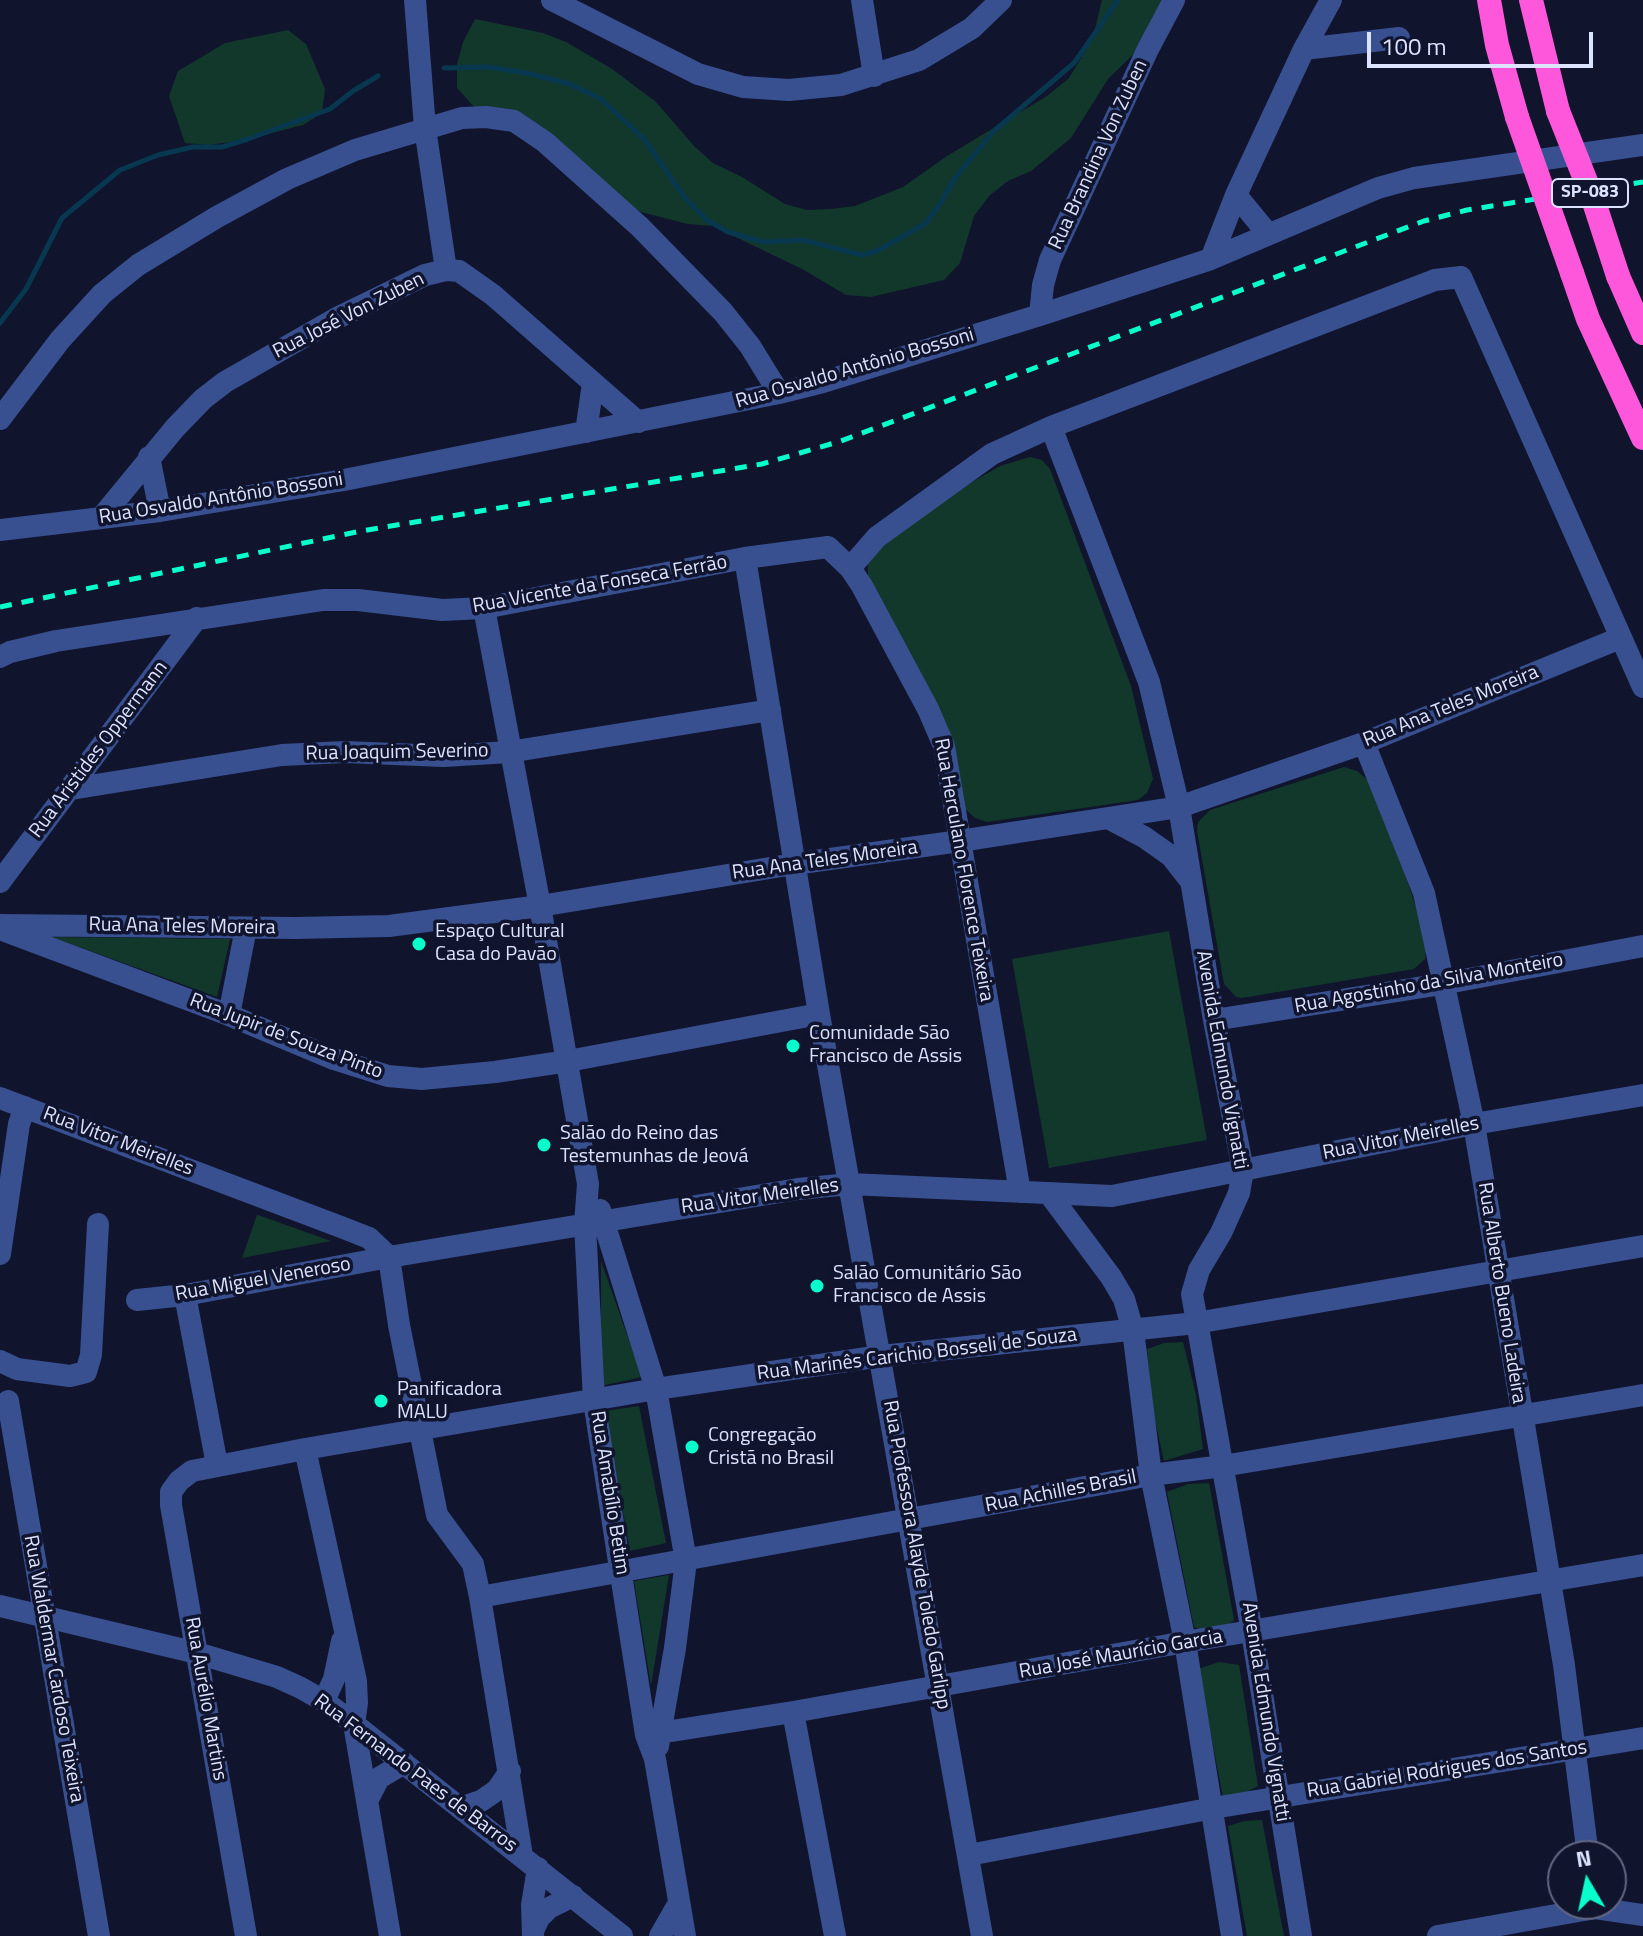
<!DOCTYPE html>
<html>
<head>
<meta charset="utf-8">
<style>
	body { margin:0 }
	#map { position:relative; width:1643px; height:1936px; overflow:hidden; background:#10142d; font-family:"Titillium Web",sans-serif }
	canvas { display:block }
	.north { position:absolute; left:1547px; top:1840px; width:80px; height:80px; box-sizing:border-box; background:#10142d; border:2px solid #626781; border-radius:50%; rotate:351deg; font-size:22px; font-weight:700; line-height:32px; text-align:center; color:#dce3ff }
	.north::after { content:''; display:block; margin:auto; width:28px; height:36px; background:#08ffcb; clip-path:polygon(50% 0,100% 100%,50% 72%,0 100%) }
	.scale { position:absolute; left:1367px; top:32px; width:226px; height:36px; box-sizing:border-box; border:4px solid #dce3ff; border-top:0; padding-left:10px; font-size:24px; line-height:28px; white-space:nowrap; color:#dce3ff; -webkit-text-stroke:6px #10142d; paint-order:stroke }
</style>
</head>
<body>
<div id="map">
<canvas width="1643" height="1936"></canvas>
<div class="north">N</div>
<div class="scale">100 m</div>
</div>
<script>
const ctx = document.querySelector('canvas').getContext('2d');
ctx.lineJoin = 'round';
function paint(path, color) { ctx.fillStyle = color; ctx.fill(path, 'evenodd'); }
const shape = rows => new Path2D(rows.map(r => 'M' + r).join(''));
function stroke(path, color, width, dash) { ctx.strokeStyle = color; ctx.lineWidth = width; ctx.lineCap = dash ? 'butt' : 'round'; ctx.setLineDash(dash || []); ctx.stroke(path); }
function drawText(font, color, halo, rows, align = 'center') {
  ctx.font = font + ' "Titillium Web",sans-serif'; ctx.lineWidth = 7; ctx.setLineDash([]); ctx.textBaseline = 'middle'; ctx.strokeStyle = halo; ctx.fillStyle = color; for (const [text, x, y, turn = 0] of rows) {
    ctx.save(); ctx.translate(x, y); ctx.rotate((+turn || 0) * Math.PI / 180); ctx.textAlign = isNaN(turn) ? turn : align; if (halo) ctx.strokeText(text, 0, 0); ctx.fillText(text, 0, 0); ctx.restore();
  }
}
paint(shape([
	[1102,0,1180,0,1145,43,1108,79,1071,138,1031,171,1008,181,989,196,974,216,960,263,944,280,871,297,846,295,804,270,713,226,688,224,641,212,618,200,476,109,457,88,457,64,463,42,475,19,543,33,566,42,612,69,656,102,695,147,713,163,742,177,785,204,807,210,831,209,855,206,903,187,947,156,1047,96,1069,78,1081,58,1095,29],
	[288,30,306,44,325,89,322,113,303,125,245,140,209,145,185,143,169,96,178,71,225,43],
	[1030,457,1042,460,1050,469,1131,686,1153,779,1147,793,1138,800,987,822,975,818,964,808,868,579,868,564,886,540,974,481,1000,466],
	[1344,767,1357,771,1368,780,1403,868,1427,941,1425,959,1414,969,1242,998,1236,997,1224,984,1197,831,1198,822,1210,810],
	[1169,931,1207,1140,1049,1168,1012,959],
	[52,937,230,939,217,997],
	[257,1215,258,1215,331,1241,242,1258],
	[601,1261,642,1377,601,1386],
	[1183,1342,1196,1395,1203,1449,1164,1461,1152,1406,1147,1349,1164,1343],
	[639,1406,666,1543,630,1551,605,1411],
	[1209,1483,1234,1620,1225,1627,1203,1630,1194,1627,1167,1492,1188,1484],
	[669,1575,651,1686,634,1581],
	[1219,1662,1239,1665,1258,1786,1241,1795,1223,1797,1198,1669],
	[1262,1820,1284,1936,1247,1936,1228,1826,1245,1821]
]), '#12382b');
stroke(shape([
	[444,68,488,67,526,73,570,84,601,99,644,139,685,198,707,220,728,232,763,242,803,240,862,255,877,251,926,223,942,201,954,179,994,131,1074,63,1118,0],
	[0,323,26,289,62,218,120,170,158,155,193,147,222,147,248,139,330,109,353,91,378,76]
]), '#07384f', 5);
stroke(shape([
	[415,0,425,128,446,270],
	[552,0,698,74,743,87,789,90,841,85,919,60,972,28,1001,0],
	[862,0,874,76],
	[1304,49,1399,38],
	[1236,195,1268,234],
	[1211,259,1236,195,1304,49,1331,0],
	[1040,315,1043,285,1050,260,1148,49,1174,0],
	[0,419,60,340,102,294,138,265,217,217,287,179,355,150,462,118,486,117,514,121,545,142,640,227,723,312,750,346,779,393],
	[1051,427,1149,682,1179,807,1214,1020,1243,1170,1239,1193,1221,1233,1199,1270,1192,1294,1252,1632,1301,1936],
	[586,432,593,383],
	[149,457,160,511],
	[101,518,175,428,203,399,225,382,335,319,425,275,446,270,459,271,493,295,638,422],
	[0,530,160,511,344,480,779,393,823,382,1040,315,1211,259,1378,188,1414,178,1643,145],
	[745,558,819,1014,982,1936],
	[850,568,877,537,992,454,1051,427,1435,280,1461,277,1643,687],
	[484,608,540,906,588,1184,585,1224,594,1401,646,1735,655,1759,685,1936],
	[0,657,10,652,56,641,323,600,358,600,442,610,484,608,745,558,828,547,850,568,862,586,928,709,944,746,1020,1192],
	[1364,743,1424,893,1474,1124,1564,1665,1588,1856],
	[71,789,282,755,345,752,444,756,509,752,770,710],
	[1108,818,1144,837,1171,856,1189,879],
	[0,882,197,618],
	[0,925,295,928,389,926,540,906,794,864,960,841,1179,807,1364,743,1620,638],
	[5,931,229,1015,334,1059,388,1076,422,1079,495,1072,568,1061,819,1014],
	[229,1015,246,928],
	[1214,1020,1442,984,1643,946],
	[0,1098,341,1227,369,1238,389,1257],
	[1050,1195,1111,1277,1124,1299,1133,1330,1151,1475,1185,1642,1232,1936],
	[600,1210,656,1389,686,1561,675,1648,658,1746],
	[0,1254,19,1124,25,1107],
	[389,1257,399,1325,437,1515,473,1564,480,1597,522,1856],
	[185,1295,217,1465],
	[137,1300,185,1295,389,1257,798,1189,850,1184,1112,1196,1474,1124,1643,1095],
	[0,1361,17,1369,70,1376,86,1372,91,1355,98,1224],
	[8,1401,99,1936],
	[305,1449,356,1681,357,1703,354,1724,390,1936],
	[480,1597,1151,1475,1223,1466,1643,1395],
	[0,1606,197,1653,277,1677,301,1688,324,1701,354,1724,622,1936],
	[324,1701,334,1679,342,1641],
	[793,1712,835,1936],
	[646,1735,793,1712,1185,1642,1643,1565],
	[367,1801,379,1778,404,1763],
	[460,1808,481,1801,497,1790,510,1771],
	[969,1855,1213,1808,1643,1738],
	[533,1931,539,1918,549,1908,573,1896],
	[246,1936,171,1505,171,1492,179,1481,192,1471,305,1449,656,1389,881,1356,1196,1323,1643,1246],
	[533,1936,532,1905,538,1868],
	[660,1936,679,1903],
	[1438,1936,1595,1908,1643,1915]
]), '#384f90', 22);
stroke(shape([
	[1489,0,1497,45,1517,117],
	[1531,0,1558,111],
	[1572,273,1588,319,1643,438],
	[1618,276,1643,333]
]), '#ff57dc', 24);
stroke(shape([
	[0,607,361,531,762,464,841,441,1424,221,1467,210,1643,182]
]), '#08ffcb', 5, [12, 10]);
stroke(shape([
	[1558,111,1593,199,1618,276],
	[1517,117,1572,273]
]), '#ff57dc', 24);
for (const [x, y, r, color] of [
	[419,944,8,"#08ffcb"],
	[793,1046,8,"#08ffcb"],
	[544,1145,8,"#08ffcb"],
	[817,1286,8,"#08ffcb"],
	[381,1401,8,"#08ffcb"],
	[692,1447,8,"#08ffcb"]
]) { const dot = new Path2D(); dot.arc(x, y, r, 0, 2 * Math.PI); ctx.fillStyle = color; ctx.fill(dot); stroke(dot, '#10142d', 3); }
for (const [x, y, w] of [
	[1590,193,76]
]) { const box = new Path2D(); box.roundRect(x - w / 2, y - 14, w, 28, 6); ctx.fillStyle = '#10142d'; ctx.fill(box); stroke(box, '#dce3ff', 2); }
drawText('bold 18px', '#dce3ff', null, [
	["SP-083",1590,193]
]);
drawText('20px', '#dce3ff', '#10142d', [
	["Rua Brandina Von Zuben",1099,155,-65],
	["Rua José Von Zuben",349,316,-27],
	["Rua Osvaldo Antônio Bossoni",855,369,-16],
	["Rua Osvaldo Antônio Bossoni",221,499,-9],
	["Rua Vicente da Fonseca Ferrão",600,585,-10],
	["Rua Ana Teles Moreira",1451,707,-22],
	["Rua Aristides Oppermann",99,750,-53],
	["Rua Joaquim Severino",397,753,-1],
	["Rua Ana Teles Moreira",825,861,-8],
	["Rua Herculano Florence Teixeira",963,870,80],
	["Rua Ana Teles Moreira",182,927,1],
	["Rua Agostinho da Silva Monteiro",1429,984,-10],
	["Rua Jupir de Souza Pinto",286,1037,21],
	["Avenida Edmundo Vignatti",1221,1060,80],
	["Rua Vitor Meirelles",1401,1139,-11],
	["Rua Vitor Meirelles",118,1142,21],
	["Rua Vitor Meirelles",760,1197,-8],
	["Rua Miguel Veneroso",263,1280,-10],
	["Rua Alberto Bueno Ladeira",1501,1293,81],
	["Rua Marinês Carichio Bosseli de Souza",917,1355,-7],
	["Rua Achilles Brasil",1061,1492,-11],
	["Rua Amabílio Betim",609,1493,81],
	["Rua Professora Alayde Toledo Garlipp",916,1555,80],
	["Rua José Maurício Garcia",1121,1655,-10],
	["Rua Waldermar Cardoso Teixeira",53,1669,80],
	["Rua Aurélio Martins",205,1699,80],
	["Avenida Edmundo Vignatti",1265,1712,81],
	["Rua Gabriel Rodrigues dos Santos",1447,1770,-9],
	["Rua Fernando Paes de Barros",415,1774,37]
]);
drawText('20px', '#dce3ff', '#10142d', [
	["Espaço Cultural",435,932],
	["Casa do Pavão",435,955],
	["Comunidade São",809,1034],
	["Francisco de Assis",809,1057],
	["Salão do Reino das",560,1134],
	["Testemunhas de Jeová",560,1157],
	["Salão Comunitário São",833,1274],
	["Francisco de Assis",833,1297],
	["Panificadora",397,1390],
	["MALU",397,1413],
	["Congregação",708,1436],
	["Cristã no Brasil",708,1459]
], 'left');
</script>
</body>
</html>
